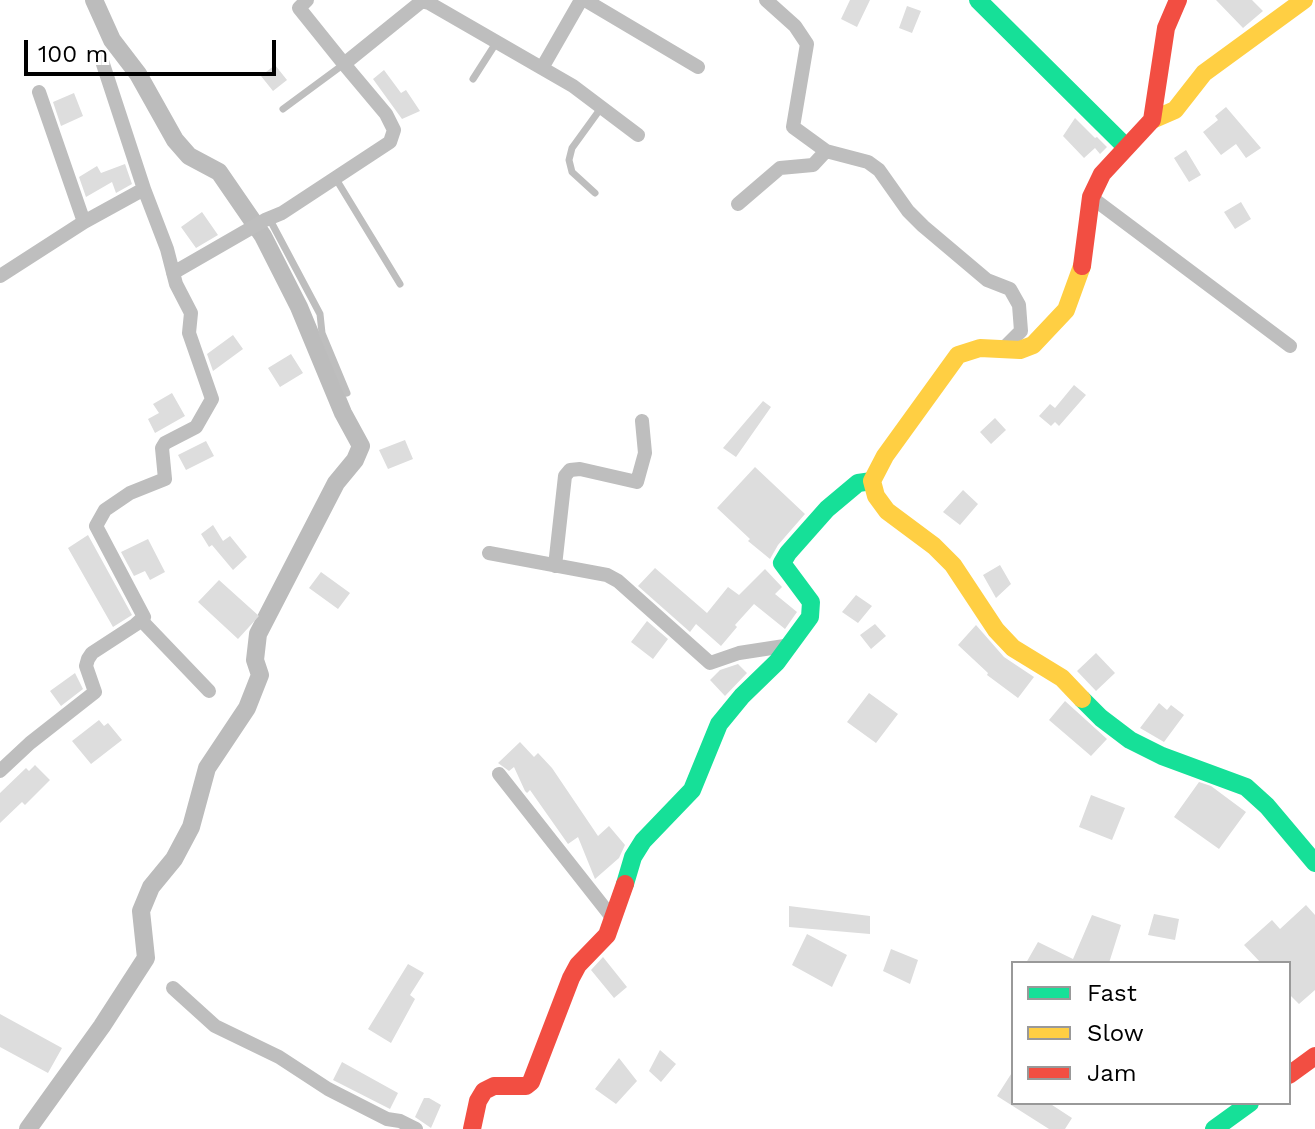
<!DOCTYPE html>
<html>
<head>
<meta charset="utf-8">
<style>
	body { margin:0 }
	#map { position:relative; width:1315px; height:1129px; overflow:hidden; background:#fff; font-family:"Work Sans",sans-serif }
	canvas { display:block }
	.legend { position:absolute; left:1011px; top:961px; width:280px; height:144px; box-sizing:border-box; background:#fff; border:2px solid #999; margin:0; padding:10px 14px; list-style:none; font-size:24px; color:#000 }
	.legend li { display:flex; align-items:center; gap:16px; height:40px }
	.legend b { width:40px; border:2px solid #999 }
	.scale { position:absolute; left:24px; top:40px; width:252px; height:36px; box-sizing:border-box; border:4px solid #000; border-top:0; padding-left:10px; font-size:24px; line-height:28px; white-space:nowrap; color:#000; -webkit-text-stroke:6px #fff; paint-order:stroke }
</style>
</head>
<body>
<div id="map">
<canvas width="1315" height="1129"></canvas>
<ul class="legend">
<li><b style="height:10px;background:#16e098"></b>Fast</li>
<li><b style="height:10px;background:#ffcf43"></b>Slow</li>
<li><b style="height:10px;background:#f24e42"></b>Jam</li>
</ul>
<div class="scale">100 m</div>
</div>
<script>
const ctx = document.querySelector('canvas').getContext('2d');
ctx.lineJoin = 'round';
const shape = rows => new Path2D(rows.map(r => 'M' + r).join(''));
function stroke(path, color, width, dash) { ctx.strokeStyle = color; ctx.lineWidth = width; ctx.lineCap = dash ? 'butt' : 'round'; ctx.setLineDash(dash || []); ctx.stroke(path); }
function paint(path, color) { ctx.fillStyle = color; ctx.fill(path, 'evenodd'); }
stroke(shape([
	[28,1129,102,1026,146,958,141,911,151,887,174,859,191,827,207,768,247,708,260,675,255,660,258,634,336,483,355,460,361,446,343,413,299,307,263,236,219,172,189,156,175,140,138,74,112,40,94,0]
]), '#bcbcbc', 18);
paint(shape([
	[850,0,870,0,857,27,841,19],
	[1216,0,1252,0,1263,11,1243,28],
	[907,6,921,11,912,33,899,28],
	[275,65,287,80,273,91,261,76],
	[384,70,401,93,406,90,420,111,402,119,373,79],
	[74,93,83,116,61,126,53,102],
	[1226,107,1261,148,1246,158,1236,144,1221,155,1203,132,1218,120,1215,116],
	[1075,118,1095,138,1097,137,1107,147,1100,154,1095,148,1084,158,1063,136],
	[1186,150,1201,175,1189,182,1174,158],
	[125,164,132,184,116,193,112,182,86,197,79,177,97,166,101,173],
	[1241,202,1251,219,1235,229,1224,212],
	[202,212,218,235,196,248,181,227],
	[233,335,243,349,213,371,207,354],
	[291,354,303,373,280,387,268,368],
	[1074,385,1086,395,1059,426,1055,422,1051,426,1039,416,1050,404,1055,408],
	[172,393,185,416,155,433,148,419,159,413,153,404],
	[763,401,771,407,736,457,723,448],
	[995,418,1006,430,991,444,980,432],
	[405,440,413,459,388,469,379,450],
	[206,441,214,456,186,470,178,455],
	[755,467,805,514,778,545,770,559,748,541,750,539,717,508],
	[963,490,978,504,960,525,943,512],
	[213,525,223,541,230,536,247,557,233,570,212,545,209,547,201,534],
	[88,535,132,615,113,627,68,548],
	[148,539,165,572,150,580,145,571,134,576,121,552],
	[1000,565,1011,584,996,598,983,575],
	[655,568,707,613,728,587,739,595,765,569,782,587,775,594,797,612,785,629,754,604,735,625,737,627,721,646,696,624,690,632,638,586],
	[321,572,350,593,338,609,309,588],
	[219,580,259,616,238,639,198,602],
	[856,595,872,606,858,623,842,612],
	[647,621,668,639,653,659,631,642],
	[875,624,886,636,871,649,860,635],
	[976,625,1004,657,1034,677,1018,698,987,675,988,673,958,645],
	[1096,653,1115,673,1096,691,1077,671],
	[738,664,747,673,725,696,710,680,720,670],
	[75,673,83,689,61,706,50,691],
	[869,693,898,714,876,743,847,722],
	[1065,701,1107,739,1091,756,1049,720],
	[1159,703,1167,710,1171,705,1184,715,1164,742,1140,728],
	[99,720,104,726,108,723,122,740,91,764,72,741],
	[520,742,534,757,538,753,552,768,598,836,609,826,625,845,619,858,595,879,578,837,568,844,530,790,527,793,525,791,514,767,509,771,498,763],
	[35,765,50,780,25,805,22,802,0,823,0,793,26,768,29,771],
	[1199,782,1211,786,1246,812,1219,849,1174,817],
	[1091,795,1125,808,1112,840,1079,827],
	[1306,905,1315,915,1315,990,1299,1004,1289,994,1289,963,1261,963,1244,945,1272,920,1280,929],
	[789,906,870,916,870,934,789,927],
	[1154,914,1179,919,1175,940,1148,935],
	[1092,915,1121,925,1109,963,1026,963,1038,942,1073,959],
	[807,934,847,955,832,987,792,965],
	[891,949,918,960,910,984,883,971],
	[603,957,627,987,614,998,591,970],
	[408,964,424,973,410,995,415,999,391,1043,368,1029],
	[0,1014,62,1048,48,1073,0,1047],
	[660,1050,676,1064,661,1082,649,1071],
	[619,1058,637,1081,616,1104,595,1089],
	[342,1062,398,1093,390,1109,333,1080],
	[1013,1071,1013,1103,1049,1103,1072,1118,1065,1129,1049,1129,997,1096],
	[424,1098,429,1098,441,1105,431,1128,415,1117]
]), '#ddd');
stroke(shape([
	[473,79,496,43],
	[283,109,344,64],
	[336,179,400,284],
	[595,193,572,172,569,160,572,148,601,108],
	[269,218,320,314,322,333,347,393]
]), '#bebebe', 7);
stroke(shape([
	[307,0,299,8,344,64],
	[585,0,698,67],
	[766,0,795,26,807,44,793,127,826,151,868,162,879,170,908,211,923,226,987,280,1010,289,1019,305,1021,331,1002,350],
	[542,68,581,0],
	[39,92,84,222],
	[1091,197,1290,346],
	[738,204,780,168,813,165,826,151],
	[173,273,265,220,282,213,390,142,394,130,386,114,344,64,422,1,429,3,573,86,638,135],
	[0,276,84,222,144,189,102,61],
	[489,553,607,575,618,581,710,663,739,653,791,645],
	[555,566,565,476,570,470,580,469,637,482,645,453,642,421],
	[141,620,209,691],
	[0,771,30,743,95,692,86,666,88,659,92,653,135,625,144,617,96,526,105,510,130,493,165,479,162,448,165,443,196,427,212,399,189,333,191,313,176,284,167,249,144,189],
	[499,774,614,920],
	[173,988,215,1026,279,1057,328,1089,387,1119,400,1121,416,1129]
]), '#bebebe', 14);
stroke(shape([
	[978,0,1126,147],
	[1082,699,1101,718,1130,740,1162,756,1246,787,1267,806,1315,863],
	[625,884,633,857,643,841,692,790,719,724,742,696,777,662,810,617,811,602,782,563,788,553,827,509,858,483,872,481],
	[1214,1129,1250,1103]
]), '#16e098', 18);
stroke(shape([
	[1152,120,1175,110,1204,73,1304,0],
	[1082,266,1066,310,1033,345,1020,350,980,348,958,355,885,456,872,481,876,496,887,511,934,546,953,565,996,630,1013,648,1062,678,1082,699]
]), '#ffcf43', 18);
stroke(shape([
	[1082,266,1091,197,1102,174,1152,120,1166,28,1178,0],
	[1289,1075,1315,1056],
	[472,1129,478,1101,484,1091,494,1086,526,1086,531,1082,571,978,578,965,607,935,625,884]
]), '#f24e42', 18);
</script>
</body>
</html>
